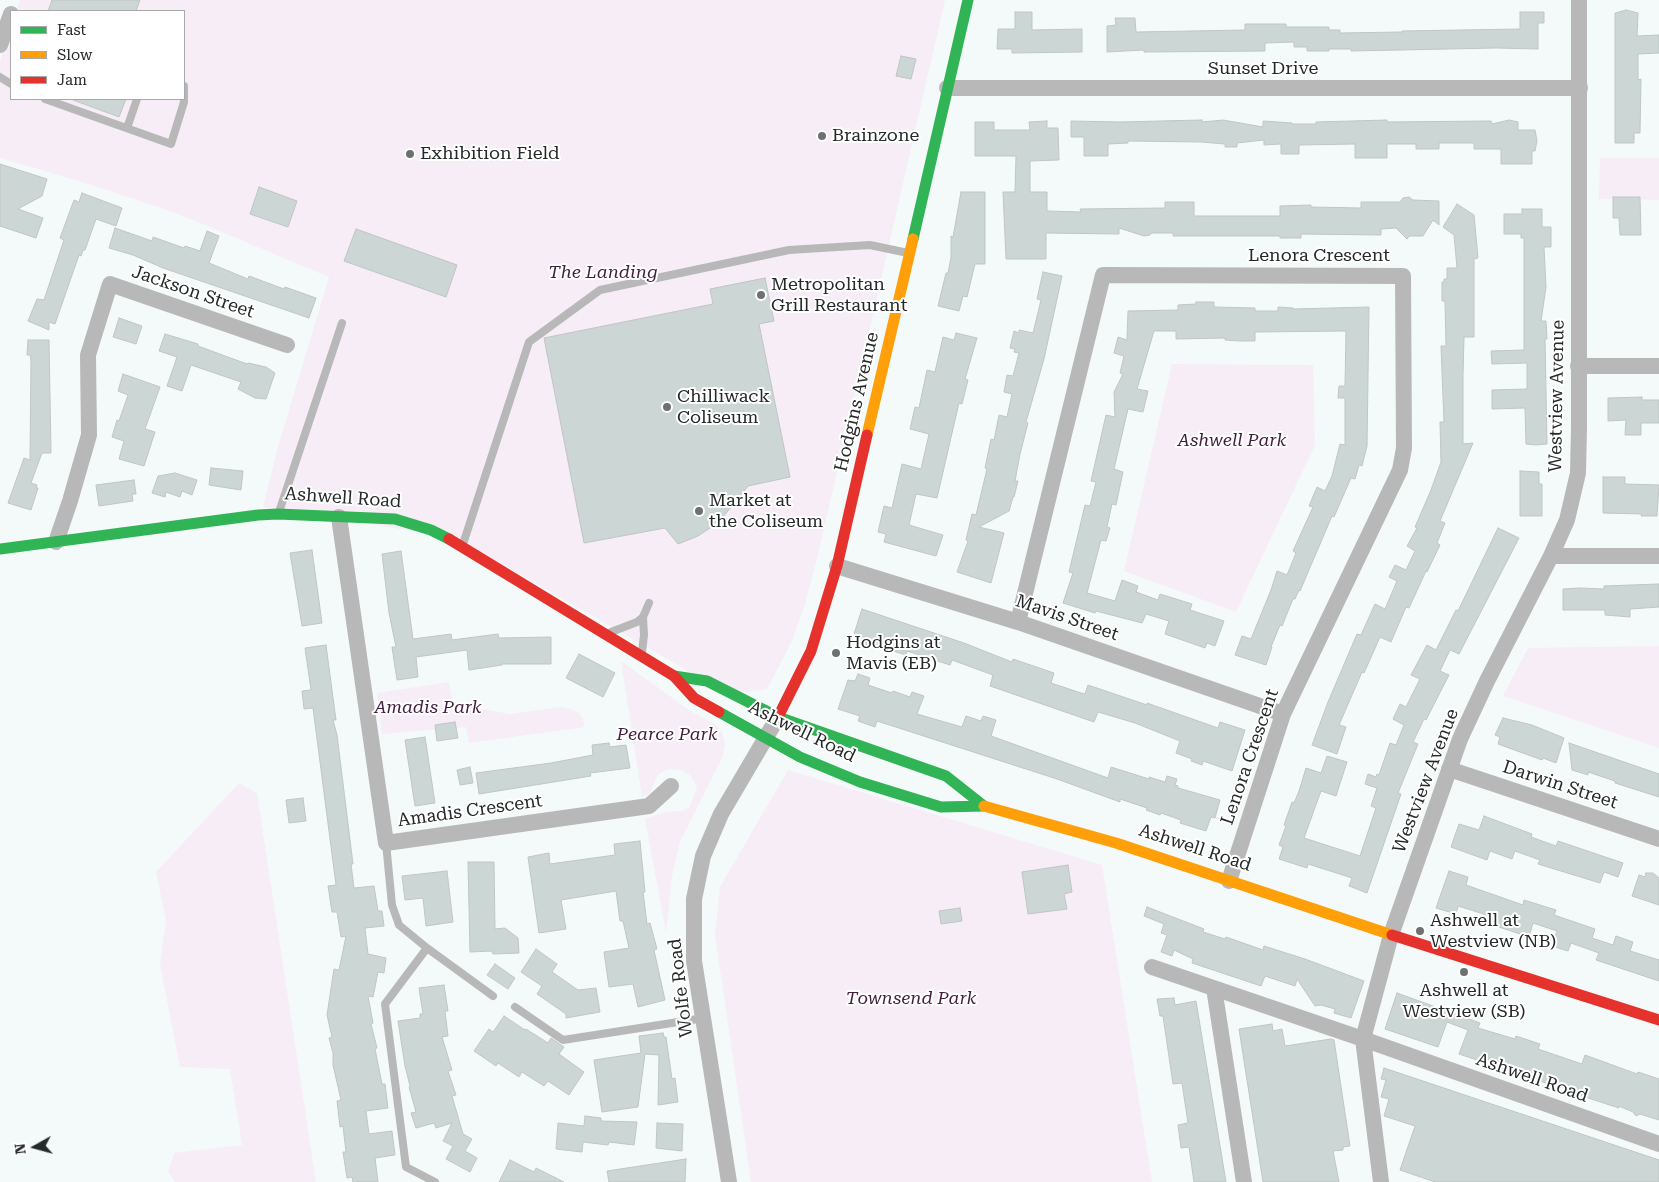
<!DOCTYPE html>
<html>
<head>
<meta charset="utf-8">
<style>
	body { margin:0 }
	#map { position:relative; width:1659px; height:1182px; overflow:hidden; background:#f4faf9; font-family:"Roboto Serif",serif }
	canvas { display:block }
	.legend { position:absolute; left:10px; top:10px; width:175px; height:90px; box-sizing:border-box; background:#fff; border:1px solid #a8a9a9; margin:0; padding:6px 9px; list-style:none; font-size:15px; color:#252928 }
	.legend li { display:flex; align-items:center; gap:10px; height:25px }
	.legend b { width:25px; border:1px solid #a8a9a9 }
	.north { position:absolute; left:10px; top:1122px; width:50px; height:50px; -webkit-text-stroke:4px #fff; paint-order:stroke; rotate:263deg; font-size:14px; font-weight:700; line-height:20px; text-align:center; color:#252928 }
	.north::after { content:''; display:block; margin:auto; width:18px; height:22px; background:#252928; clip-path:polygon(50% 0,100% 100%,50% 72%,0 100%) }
</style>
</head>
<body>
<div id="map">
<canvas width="1659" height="1182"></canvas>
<ul class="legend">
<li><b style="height:6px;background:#30b455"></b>Fast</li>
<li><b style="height:6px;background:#ff9f0a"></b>Slow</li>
<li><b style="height:6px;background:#e5322d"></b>Jam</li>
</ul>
<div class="north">N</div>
</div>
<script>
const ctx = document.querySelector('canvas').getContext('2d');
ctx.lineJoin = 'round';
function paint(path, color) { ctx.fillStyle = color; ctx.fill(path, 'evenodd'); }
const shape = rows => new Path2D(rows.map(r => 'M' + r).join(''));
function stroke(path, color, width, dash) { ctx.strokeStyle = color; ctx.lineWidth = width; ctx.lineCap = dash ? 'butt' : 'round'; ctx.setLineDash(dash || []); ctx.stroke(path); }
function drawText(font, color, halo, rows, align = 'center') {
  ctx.font = font + ' "Roboto Serif",serif'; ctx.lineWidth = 4; ctx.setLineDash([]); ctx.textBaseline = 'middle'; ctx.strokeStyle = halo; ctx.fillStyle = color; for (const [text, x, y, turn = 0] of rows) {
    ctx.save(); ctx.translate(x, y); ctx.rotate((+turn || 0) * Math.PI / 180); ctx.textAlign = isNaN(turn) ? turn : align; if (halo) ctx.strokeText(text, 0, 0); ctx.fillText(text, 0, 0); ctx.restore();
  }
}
paint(shape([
	[20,0,945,0,818,555,805,604,792,641,767,689,739,693,688,671,457,538,263,507,278,447,329,277,176,213,82,182,0,158,0,61,11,27,11,99,184,99,184,11,17,11],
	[1600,158,1659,158,1659,200,1599,199],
	[1172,364,1313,365,1315,445,1236,612,1124,571],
	[1659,646,1659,748,1503,696,1528,648],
	[621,661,689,710,716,725,722,732,725,745,723,756,680,842,672,876,666,933,645,819,665,812,682,811,690,807,697,787,691,776,681,770,669,769,658,774,650,793,642,797],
	[449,682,453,704,510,714,561,707,572,709,579,713,583,720,585,727,469,743,466,727,382,734,377,693],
	[788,770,1102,865,1152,1182,751,1182,715,935,720,887],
	[239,783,257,793,316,1182,175,1182,168,1172,174,1153,242,1145,230,1069,180,1067,160,964,166,921,156,872]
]), '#f6edf6');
const building = shape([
	[52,0,140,0,136,11,48,11,52,0],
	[1626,10,1638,13,1637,36,1659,35,1659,53,1638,54,1638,80,1641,79,1640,133,1634,133,1634,143,1615,143,1615,13,1626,10],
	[1015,12,1032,12,1032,30,1082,29,1082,52,1012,53,1012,49,997,49,998,29,1015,29,1015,12],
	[1520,12,1544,12,1544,23,1538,23,1538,49,1496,48,1351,51,1351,49,1329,49,1329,51,1307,51,1307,47,1294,47,1294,42,1265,43,1265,51,1144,52,1144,50,1107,52,1107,26,1116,25,1115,18,1135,18,1136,32,1245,30,1245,24,1286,24,1286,27,1329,27,1329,30,1340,30,1340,33,1402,32,1402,31,1520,29,1520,12],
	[901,56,916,59,911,79,896,76,901,56],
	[73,99,126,99,119,117,73,100,73,99],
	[1202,120,1202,122,1223,120,1263,127,1263,121,1292,123,1292,124,1316,124,1316,122,1387,120,1387,122,1491,121,1492,124,1509,120,1518,122,1518,130,1535,130,1537,141,1535,151,1532,151,1532,164,1501,164,1501,149,1474,149,1474,143,1439,143,1439,149,1416,149,1416,144,1387,144,1387,158,1355,158,1355,144,1299,145,1299,154,1281,154,1281,144,1264,145,1264,140,1237,143,1237,147,1225,147,1225,144,1201,142,1128,141,1128,143,1108,144,1108,156,1084,156,1084,137,1071,137,1071,121,1119,122,1202,120],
	[1047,121,1047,128,1058,128,1059,160,1030,161,1030,192,1047,192,1047,211,1081,212,1080,209,1165,208,1165,202,1194,202,1194,216,1280,216,1280,206,1311,205,1311,207,1361,208,1361,202,1400,202,1403,198,1409,197,1413,200,1439,201,1439,225,1433,220,1423,236,1409,236,1407,239,1396,228,1381,229,1381,235,1301,234,1301,238,1280,238,1280,236,1173,236,1173,233,1151,233,1150,235,1144,236,1119,228,1119,234,1046,233,1046,259,1006,259,1003,192,1015,192,1016,156,975,156,975,122,994,122,994,130,1030,130,1029,122,1047,121],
	[0,164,47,179,42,196,18,209,43,218,36,238,0,226,0,164],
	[259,187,297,201,288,227,250,214,259,187],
	[961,192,985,192,985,264,975,264,967,297,963,296,959,311,938,306,946,273,948,273,951,257,951,236,953,237,961,192],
	[82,193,122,208,116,226,96,219,85,250,83,250,81,256,79,255,55,324,49,322,49,330,28,321,37,299,44,300,64,240,60,238,74,200,79,202,82,193],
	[1613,197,1640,197,1641,235,1620,235,1619,218,1613,218,1613,197],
	[1457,204,1474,215,1478,258,1474,259,1474,337,1464,337,1463,376,1463,444,1473,443,1440,521,1445,523,1437,543,1440,545,1427,572,1426,571,1409,608,1406,607,1391,642,1380,637,1364,673,1362,672,1339,725,1346,727,1337,754,1312,745,1328,702,1357,634,1361,635,1375,604,1385,609,1397,581,1389,577,1395,565,1406,570,1415,551,1407,546,1417,528,1415,527,1431,490,1441,462,1440,422,1444,422,1441,346,1446,346,1445,301,1442,301,1442,282,1444,282,1444,279,1447,279,1447,268,1457,268,1454,235,1443,227,1457,204],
	[1522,209,1542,209,1542,227,1551,227,1551,247,1544,247,1546,287,1541,321,1546,321,1547,339,1545,339,1547,444,1536,445,1526,444,1525,408,1492,409,1492,390,1527,389,1527,363,1492,364,1491,351,1524,350,1524,238,1521,238,1521,234,1504,234,1504,214,1522,214,1522,209],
	[115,228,152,241,153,237,184,248,185,246,200,251,207,231,219,236,209,263,248,279,249,276,284,289,285,287,316,298,309,318,163,268,133,255,109,248,115,228],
	[356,229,457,265,446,297,344,261,356,229],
	[1043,272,1062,276,1044,359,1026,422,1028,423,1020,454,1015,481,1018,481,1014,497,1013,497,1009,511,979,527,1004,533,991,583,957,572,968,541,966,540,972,514,976,515,987,469,985,468,991,439,994,440,999,415,1007,417,1012,394,1004,392,1007,375,1013,376,1019,353,1014,352,1015,349,1010,348,1014,331,1019,333,1019,330,1033,333,1041,300,1037,299,1043,272],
	[765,278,774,321,759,324,790,477,748,486,719,522,698,536,678,544,665,528,584,543,544,338,713,304,710,289,765,278],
	[1196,302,1214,302,1214,307,1255,308,1255,311,1278,311,1278,307,1293,308,1293,309,1369,307,1367,446,1362,466,1359,465,1355,479,1351,478,1334,517,1332,516,1300,591,1299,590,1295,599,1293,599,1282,626,1280,625,1271,647,1272,647,1266,665,1235,655,1242,636,1251,639,1271,590,1277,571,1287,575,1296,553,1293,551,1313,507,1309,506,1317,487,1325,491,1332,476,1340,444,1345,445,1345,398,1338,398,1339,386,1345,386,1346,331,1255,332,1255,341,1240,341,1225,340,1225,338,1176,339,1176,331,1154,331,1137,389,1148,391,1143,412,1128,409,1114,469,1123,472,1116,505,1112,504,1107,527,1110,528,1106,541,1101,540,1087,593,1115,601,1122,580,1138,586,1136,592,1158,600,1160,594,1192,604,1190,610,1224,621,1215,646,1207,643,1205,648,1165,634,1169,621,1146,614,1142,623,1096,611,1095,613,1063,603,1073,573,1069,572,1085,505,1090,506,1096,482,1091,481,1106,415,1115,417,1114,392,1123,374,1120,373,1124,356,1114,353,1118,337,1127,340,1128,311,1178,310,1178,305,1196,304,1196,302],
	[119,318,142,326,136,344,113,337,119,318],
	[956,333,977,338,965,379,968,380,962,404,959,403,937,498,916,494,909,525,943,535,936,556,884,542,886,534,878,532,884,506,892,508,902,464,921,469,929,434,910,429,915,407,919,408,927,370,935,372,943,337,954,340,956,333],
	[165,334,198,344,198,346,247,364,248,363,266,367,275,373,266,399,255,398,238,389,241,382,191,365,182,391,167,386,177,357,159,351,165,334],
	[28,340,49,340,51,453,42,453,31,483,37,485,36,488,38,488,31,510,8,503,24,458,30,460,31,360,30,355,27,355,28,340],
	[123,374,160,387,145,429,155,432,144,466,119,459,124,441,112,437,117,420,119,421,128,395,118,391,123,374],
	[1642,397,1642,400,1659,400,1659,423,1641,423,1641,435,1625,435,1626,420,1608,421,1608,398,1642,397],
	[211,468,243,471,241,490,209,485,211,468],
	[1520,471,1539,472,1539,484,1542,484,1542,516,1520,516,1520,471],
	[175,473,197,480,192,495,182,491,180,497,166,492,165,497,152,493,158,476,175,473],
	[1603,477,1625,477,1625,484,1659,485,1657,516,1641,516,1642,514,1603,513,1603,477],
	[134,480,136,494,132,494,133,501,99,506,96,485,134,480],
	[1498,528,1519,538,1459,654,1450,650,1440,671,1449,675,1426,720,1424,719,1413,742,1418,744,1398,793,1401,794,1367,893,1349,886,1352,878,1308,864,1307,868,1279,859,1283,847,1279,845,1286,826,1284,825,1292,802,1294,803,1299,791,1306,768,1321,773,1327,756,1347,762,1336,796,1321,791,1304,838,1360,856,1376,808,1371,806,1377,788,1365,784,1368,774,1376,777,1377,774,1379,775,1390,743,1396,745,1404,725,1393,719,1400,704,1406,707,1420,679,1411,675,1427,645,1436,650,1456,610,1458,611,1498,528],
	[312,550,322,623,302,626,290,553,312,550],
	[401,551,413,639,451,634,452,640,498,634,499,638,551,637,551,664,502,664,502,665,469,670,467,650,416,657,418,677,397,680,392,647,396,647,389,613,382,554,401,551],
	[1659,584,1659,607,1630,609,1630,617,1605,615,1605,610,1563,610,1563,589,1579,588,1604,589,1604,586,1659,584],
	[862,609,964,643,1012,662,1013,659,1054,673,1051,683,1081,693,1085,694,1088,685,1147,705,1147,703,1218,728,1220,722,1245,730,1232,771,1203,761,1202,765,1191,761,1192,759,1176,753,1180,741,1135,723,1098,712,1094,722,990,686,993,675,952,660,950,665,907,651,906,655,871,644,870,646,856,642,858,635,854,634,862,609],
	[326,645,336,720,333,720,337,735,353,864,351,864,354,888,374,886,378,911,382,911,384,926,365,928,368,954,386,958,384,973,378,972,373,997,368,996,373,1023,371,1024,377,1048,375,1049,382,1084,385,1084,388,1108,366,1111,369,1134,392,1131,395,1155,375,1158,378,1182,353,1182,352,1177,347,1178,343,1152,346,1152,343,1126,340,1127,337,1101,341,1100,333,1065,333,1053,329,1038,332,1037,327,1015,334,969,339,970,346,936,341,937,337,912,332,912,328,886,336,885,313,708,304,709,302,691,311,690,305,648,326,645],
	[579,654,615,673,603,697,566,678,579,654],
	[858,674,870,678,868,685,892,693,893,691,910,697,912,692,924,696,917,714,962,727,966,716,981,721,983,716,996,720,991,736,1108,778,1111,767,1149,779,1149,777,1165,782,1167,776,1177,779,1175,785,1178,786,1178,788,1220,800,1215,818,1211,817,1206,831,1180,823,1181,820,1161,813,1160,815,1146,810,1147,808,1120,799,1120,802,1057,779,877,721,875,727,858,721,860,716,838,709,848,680,855,681,858,674],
	[1503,718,1532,725,1564,738,1556,763,1543,758,1542,760,1498,744,1500,737,1495,735,1503,718],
	[455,722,458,738,437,741,435,725,455,722],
	[425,737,435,803,415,806,405,740,425,737],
	[609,743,610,747,626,745,630,768,590,773,591,776,479,794,476,773,551,763,593,755,592,745,609,743],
	[1569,743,1659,774,1659,797,1615,783,1615,781,1588,772,1588,775,1572,770,1569,743],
	[470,767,473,783,460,785,457,770,470,767],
	[303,798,306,821,289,823,286,800,303,798],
	[1484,816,1532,834,1531,837,1556,846,1558,841,1623,863,1618,877,1604,872,1600,883,1538,864,1540,860,1515,851,1512,859,1490,851,1487,860,1451,847,1459,824,1479,830,1484,816],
	[640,841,645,892,643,892,647,924,650,923,657,949,654,950,665,1000,638,1007,633,984,609,987,604,952,629,948,623,921,620,921,616,891,561,900,566,929,539,933,528,857,549,853,550,864,615,855,614,844,640,841],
	[468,862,494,862,495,929,505,928,518,938,519,953,493,954,492,951,470,952,468,862],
	[1068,865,1072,892,1064,894,1067,909,1028,914,1022,872,1068,865],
	[447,871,453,922,426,926,423,898,405,900,402,876,447,871],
	[1449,871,1468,877,1466,885,1523,905,1524,900,1556,910,1554,915,1595,929,1592,938,1613,945,1616,936,1633,942,1630,951,1659,960,1659,981,1596,960,1599,953,1571,943,1568,951,1552,946,1557,931,1533,923,1529,937,1490,924,1493,917,1458,906,1456,914,1436,908,1449,871],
	[1646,873,1653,873,1659,878,1659,905,1632,896,1639,875,1645,877,1646,873],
	[1147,907,1204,929,1203,932,1225,939,1226,937,1263,950,1264,946,1305,959,1364,981,1351,1018,1334,1013,1335,1009,1321,1005,1315,1006,1297,979,1295,986,1265,976,1261,986,1192,963,1193,959,1174,950,1172,956,1161,952,1167,935,1161,933,1164,924,1144,916,1147,907],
	[960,908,962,921,941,924,939,911,960,908],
	[536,949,557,964,552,972,578,990,596,988,600,1012,566,1018,566,1014,537,994,542,986,521,972,536,949],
	[495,964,515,978,508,989,487,975,495,964],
	[444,985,448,1011,445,1011,448,1036,442,1037,452,1070,448,1071,456,1095,452,1096,463,1134,472,1139,465,1151,477,1158,470,1172,446,1159,453,1146,443,1141,452,1123,436,1128,434,1123,416,1128,411,1113,416,1112,409,1087,410,1086,405,1066,398,1021,420,1018,420,1014,423,1014,419,988,444,985],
	[1397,993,1480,1023,1478,1028,1515,1039,1516,1036,1540,1044,1538,1049,1576,1062,1582,1064,1585,1055,1637,1074,1638,1072,1659,1079,1659,1120,1640,1114,1636,1116,1633,1112,1619,1106,1619,1108,1582,1096,1577,1090,1560,1084,1558,1087,1459,1054,1468,1030,1447,1022,1438,1047,1385,1029,1397,993],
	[1174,998,1175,1005,1196,1001,1226,1182,1194,1182,1189,1147,1181,1148,1178,1125,1188,1123,1182,1083,1173,1084,1163,1016,1160,1016,1157,999,1174,998],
	[504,1016,525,1030,526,1029,548,1043,551,1038,564,1047,559,1054,584,1072,569,1095,548,1081,544,1086,522,1072,519,1077,498,1063,496,1066,474,1051,489,1029,493,1032,504,1016],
	[1272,1024,1273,1031,1282,1029,1285,1046,1331,1039,1334,1040,1350,1146,1343,1147,1343,1150,1333,1151,1339,1182,1263,1182,1239,1029,1272,1024],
	[663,1033,664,1037,666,1037,672,1079,675,1078,678,1102,658,1105,659,1055,645,1054,638,1107,602,1112,594,1060,641,1053,639,1036,663,1033],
	[1384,1068,1659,1160,1659,1182,1435,1182,1400,1170,1415,1126,1384,1116,1389,1099,1381,1097,1386,1080,1381,1079,1384,1068],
	[585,1116,601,1118,601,1121,637,1122,634,1145,609,1142,608,1145,583,1142,582,1152,556,1149,558,1123,584,1126,585,1116],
	[657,1123,683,1124,682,1151,656,1148,657,1123],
	[686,1159,685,1182,609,1182,607,1171,686,1159],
	[510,1160,534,1172,536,1168,564,1182,499,1182,510,1160]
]);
paint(building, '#ccd7d5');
stroke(building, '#c1c5c4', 1);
stroke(shape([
	[0,77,11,84],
	[45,99,171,144,184,102,184,86],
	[127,128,137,99],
	[279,512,342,323],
	[463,544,529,342,600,290,789,250,870,245,908,253],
	[611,632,637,622,643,617,649,603],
	[642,652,644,635,643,617],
	[386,843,392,905,399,925,427,948,493,996],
	[427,948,385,1004,406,1167,435,1182],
	[515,1007,563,1040,704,1018]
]), '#b8b8b8', 8);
stroke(shape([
	[0,45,11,14],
	[947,88,1580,88],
	[1578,366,1659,366],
	[339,517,386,843,649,806,671,786],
	[56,542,70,501,89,435,88,355,110,284,287,345],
	[1551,556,1659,556],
	[837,566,1018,622,1283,714],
	[1018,622,1103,275,1403,276,1404,448,1400,470,1283,714,1229,881],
	[1449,769,1659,839],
	[1152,967,1363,1039,1659,1144],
	[1214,988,1244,1182],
	[729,1182,694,961,694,899,703,856,721,814,778,717],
	[1381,1182,1363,1039,1391,935,1460,739,1487,681,1551,556,1567,520,1578,473,1579,427,1579,0]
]), '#b8b8b8', 16);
stroke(shape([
	[913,239,968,0],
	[0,549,258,515,278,514,395,519,431,530,449,539],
	[674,676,707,681,778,717,946,776,984,806],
	[719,712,800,757,860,782,941,807,984,806]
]), '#30b455', 11);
stroke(shape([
	[867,435,913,239],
	[984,806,1116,843,1392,935]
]), '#ff9f0a', 11);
stroke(shape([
	[449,539,674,676,694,698,719,712],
	[778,717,811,651,837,566,867,435],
	[1392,935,1659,1020]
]), '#e5322d', 11);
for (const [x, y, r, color] of [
	[822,136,5,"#6d7271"],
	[410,154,5,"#6d7271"],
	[761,295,5,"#6d7271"],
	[667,407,5,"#6d7271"],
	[699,511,5,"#6d7271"],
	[836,653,5,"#6d7271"],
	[1420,931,5,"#6d7271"],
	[1464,972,5,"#6d7271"]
]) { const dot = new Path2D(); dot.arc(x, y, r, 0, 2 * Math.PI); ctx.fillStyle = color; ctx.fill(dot); stroke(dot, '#fff', 2); }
drawText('18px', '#252928', '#fff', [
	["Sunset Drive",1263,69],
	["Lenora Crescent",1319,256],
	["Jackson Street",193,292,19],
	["Westview Avenue",1557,396,-89],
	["Hodgins Avenue",857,402,-77],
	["Ashwell Road",343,498,4],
	["Mavis Street",1067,618,19],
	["Ashwell Road",802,732,26],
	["Lenora Crescent",1250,757,-71],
	["Westview Avenue",1426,781,-69],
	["Darwin Street",1560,785,18],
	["Amadis Crescent",470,811,-8],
	["Ashwell Road",1195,848,18],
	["Wolfe Road",681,988,-97],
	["Ashwell Road",1532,1078,19]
]);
drawText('18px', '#252928', '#fff', [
	["Brainzone",832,136],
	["Exhibition Field",420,154],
	["Metropolitan",771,285],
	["Grill Restaurant",771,306],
	["Chilliwack",677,397],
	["Coliseum",677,418],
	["Market at",709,501],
	["the Coliseum",709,522],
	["Hodgins at",846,643],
	["Mavis (EB)",846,664],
	["Ashwell at",1430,921],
	["Westview (NB)",1430,942],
	["Ashwell at",1464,991,"center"],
	["Westview (SB)",1464,1012,"center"]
], 'left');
drawText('italic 18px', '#431e3f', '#fff', [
	["The Landing",603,273],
	["Ashwell Park",1232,441],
	["Amadis Park",428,708],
	["Pearce Park",667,735],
	["Townsend Park",911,999]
]);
</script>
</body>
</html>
